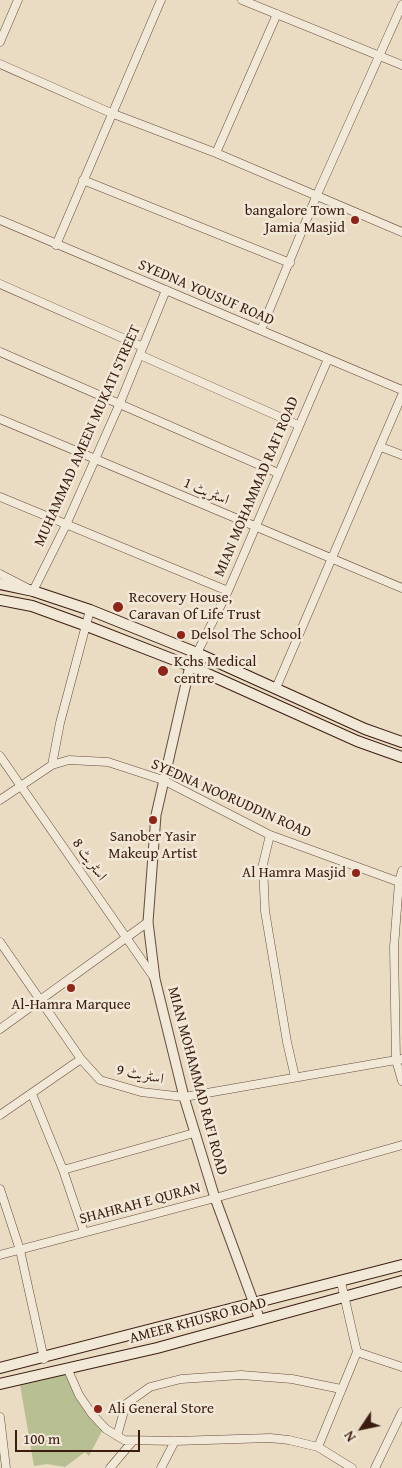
<!DOCTYPE html>
<html>
<head>
<meta charset="utf-8">
<style>
	body { margin:0 }
	#map { position:relative; width:402px; height:1468px; overflow:hidden; background:#eadbc3; font-family:"Gentium Book Plus",serif }
	canvas { display:block }
	.north { position:absolute; left:337px; top:1403px; width:50px; height:50px; -webkit-text-stroke:4px #f1e8d8; paint-order:stroke; rotate:236deg; font-size:14px; font-weight:700; line-height:20px; text-align:center; color:#3b1d10 }
	.north::after { content:''; display:block; margin:auto; width:18px; height:22px; background:#3b1d10; clip-path:polygon(50% 0,100% 100%,50% 72%,0 100%) }
	.scale { position:absolute; left:15px; top:1430px; width:125px; height:22px; box-sizing:border-box; border:2px solid #3b1d10; border-top:0; padding-left:6px; font-size:15px; line-height:18px; white-space:nowrap; color:#3b1d10; -webkit-text-stroke:4px #f1e8d8; paint-order:stroke }
</style>
</head>
<body>
<div id="map">
<canvas width="402" height="1468"></canvas>
<div class="north">N</div>
<div class="scale">100 m</div>
</div>
<script>
const ctx = document.querySelector('canvas').getContext('2d');
ctx.lineJoin = 'round';
function paint(path, color) { ctx.fillStyle = color; ctx.fill(path, 'evenodd'); }
const shape = rows => new Path2D(rows.map(r => 'M' + r).join(''));
function stroke(path, color, width, dash) { ctx.strokeStyle = color; ctx.lineWidth = width; ctx.lineCap = dash ? 'butt' : 'round'; ctx.setLineDash(dash || []); ctx.stroke(path); }
function drawText(font, color, halo, rows, align = 'center') {
  ctx.font = font + ' "Gentium Book Plus",Amiri,serif'; ctx.lineWidth = 5; ctx.setLineDash([]); ctx.textBaseline = 'middle'; ctx.strokeStyle = halo; ctx.fillStyle = color; for (const [text, x, y, turn = 0] of rows) {
    ctx.save(); ctx.translate(x, y); ctx.rotate((+turn || 0) * Math.PI / 180); ctx.textAlign = isNaN(turn) ? turn : align; if (halo) ctx.strokeText(text, 0, 0); ctx.fillText(text, 0, 0); ctx.restore();
  }
}
paint(shape([
	[68,1370,79,1395,104,1427,89,1456,85,1452,65,1467,47,1464,34,1466,19,1379]
]), '#b8c093');
const minor = shape([
	[242,0,402,65],
	[0,42,18,0],
	[0,64,111,113,216,153,402,232],
	[216,153,277,14],
	[83,180,290,263],
	[0,220,402,390],
	[56,245,161,0],
	[0,284,143,347],
	[261,330,316,197,402,5],
	[0,352,278,473],
	[140,355,298,425],
	[0,419,402,588],
	[381,447,402,455],
	[0,497,228,591],
	[0,574,33,591,66,525,120,403,166,290],
	[197,653,228,591,328,359],
	[276,688,402,395],
	[0,756,155,979],
	[52,765,60,723,90,610],
	[0,800,52,765,69,760,108,762,163,780,270,835,399,882],
	[270,835,263,864,265,911,287,1042,295,1077],
	[402,871,399,882,394,947,396,1060,402,1081],
	[0,942,81,1059,100,1080,141,1092,184,1097,402,1059],
	[0,1029,148,922],
	[32,1094,63,1170,84,1232],
	[0,1115,81,1059],
	[63,1170,194,1133],
	[0,1189,20,1250,44,1359],
	[0,1255,215,1198,402,1145],
	[357,1352,402,1367],
	[68,1370,79,1395,92,1414,106,1429,124,1440,175,1441,270,1438,289,1440,318,1447,352,1468],
	[0,1417,6,1468],
	[117,1436,126,1404,150,1387,181,1379,241,1375,292,1379,341,1389],
	[318,1447,357,1352,341,1282],
	[110,1468,132,1442],
	[161,1468,175,1441],
	[375,1468,402,1412]
]);
const tertiary = shape([
	[190,666,156,815,148,922,155,979,184,1097,215,1198,260,1320]
]);
const secondary = shape([
	[0,584,33,591,90,610,197,653,365,729,402,742],
	[0,600,32,606,87,626,190,666,357,741,402,757],
	[0,1368,402,1265],
	[0,1384,157,1348,402,1281]
]);
stroke(minor, '#674c3d', 9);
stroke(tertiary, '#674c3d', 11);
stroke(secondary, '#3b1d10', 12);
stroke(minor, '#f1e8d8', 8);
stroke(tertiary, '#f1e8d8', 9);
stroke(secondary, '#f1e8d8', 10);
for (const [x, y, r, color] of [
	[355,220,5,"#8f2418"],
	[118,607,6,"#8f2418"],
	[181,635,5,"#8f2418"],
	[163,671,6,"#8f2418"],
	[153,820,5,"#8f2418"],
	[356,873,5,"#8f2418"],
	[71,988,5,"#8f2418"],
	[98,1409,5,"#8f2418"]
]) { const dot = new Path2D(); dot.arc(x, y, r, 0, 2 * Math.PI); ctx.fillStyle = color; ctx.fill(dot); stroke(dot, '#f1e8d8', 2); }
drawText('15px', '#3b1d10', '#f1e8d8', [
	["bangalore Town",345,211,"right"],
	["Jamia Masjid",345,228,"right"],
	["Recovery House,",129,598],
	["Caravan Of Life Trust",129,615],
	["Delsol The School",191,635],
	["Kchs Medical",174,662],
	["centre",174,679],
	["Sanober Yasir",153,837,"center"],
	["Makeup Artist",153,854,"center"],
	["Al Hamra Masjid",346,873,"right"],
	["Al-Hamra Marquee",71,1005,"center"],
	["Ali General Store",108,1409]
], 'left');
drawText('15px', '#3b1d10', '#f1e8d8', [
	["SYEDNA YOUSUF ROAD",206,293,23],
	["MUHAMMAD AMEEN MUKATI STREET",88,436,-66],
	["MIAN MOHAMMAD RAFI ROAD",257,487,-67],
	["اسٹریٹ 1",206,492,23],
	["SYEDNA NOORUDDIN ROAD",231,799,24],
	["اسٹریٹ 8",89,860,55],
	["اسٹریٹ 9",140,1075,12],
	["MIAN MOHAMMAD RAFI ROAD",197,1081,75],
	["SHAHRAH E QURAN",140,1204,-15],
	["AMEER KHUSRO ROAD",198,1321,-15]
]);
</script>
</body>
</html>
